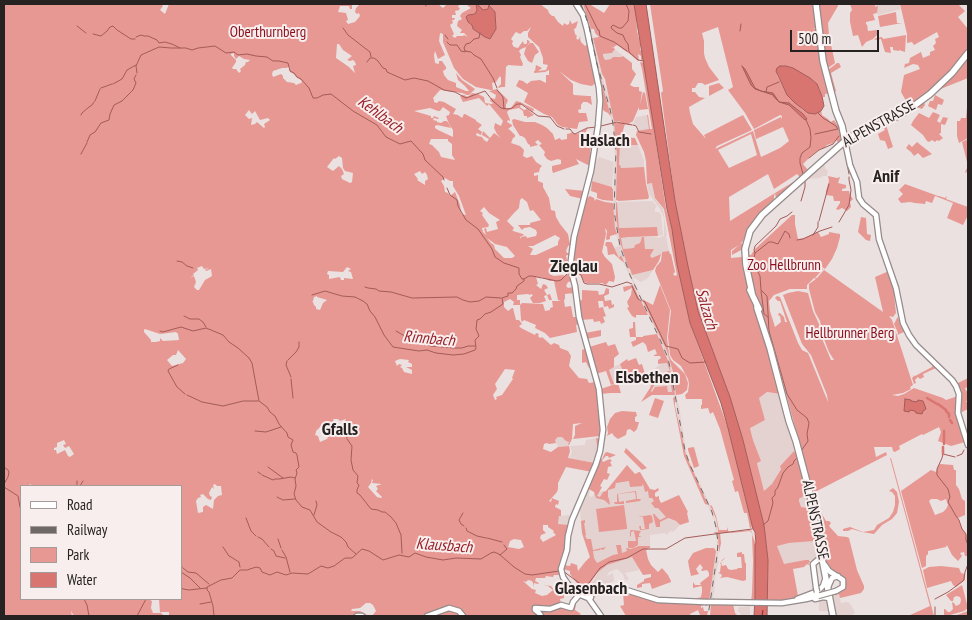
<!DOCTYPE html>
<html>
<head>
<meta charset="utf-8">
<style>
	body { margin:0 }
	#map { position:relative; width:972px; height:620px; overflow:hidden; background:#ebe1e0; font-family:"PT Sans Narrow",sans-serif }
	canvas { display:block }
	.frame { position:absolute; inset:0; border:5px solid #252221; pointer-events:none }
	.legend { position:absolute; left:20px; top:485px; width:162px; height:115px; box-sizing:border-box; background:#f8eeed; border:1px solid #a49c9b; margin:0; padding:6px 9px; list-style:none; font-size:15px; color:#252221 }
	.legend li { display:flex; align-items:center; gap:10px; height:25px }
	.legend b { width:25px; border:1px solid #a49c9b }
	.scale { position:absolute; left:790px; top:30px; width:89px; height:22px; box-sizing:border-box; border:2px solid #252221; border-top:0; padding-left:6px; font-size:15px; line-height:18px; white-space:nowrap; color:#252221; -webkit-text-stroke:4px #f8eeed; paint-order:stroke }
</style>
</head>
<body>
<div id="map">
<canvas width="972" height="620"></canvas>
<div class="frame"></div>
<ul class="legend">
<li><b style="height:6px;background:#fff"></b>Road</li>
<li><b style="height:6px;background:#6e6867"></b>Railway</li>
<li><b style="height:14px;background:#e79893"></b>Park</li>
<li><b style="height:14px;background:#d97571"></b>Water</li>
</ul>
<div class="scale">500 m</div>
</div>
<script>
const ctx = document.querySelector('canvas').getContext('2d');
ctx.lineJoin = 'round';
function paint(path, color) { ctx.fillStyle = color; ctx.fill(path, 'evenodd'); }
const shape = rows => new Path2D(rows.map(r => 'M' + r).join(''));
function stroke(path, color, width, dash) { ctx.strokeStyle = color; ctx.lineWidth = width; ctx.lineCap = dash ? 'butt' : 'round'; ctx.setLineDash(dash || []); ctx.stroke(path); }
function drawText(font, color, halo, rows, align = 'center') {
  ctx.font = font + ' "PT Sans Narrow",sans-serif'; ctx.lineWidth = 4; ctx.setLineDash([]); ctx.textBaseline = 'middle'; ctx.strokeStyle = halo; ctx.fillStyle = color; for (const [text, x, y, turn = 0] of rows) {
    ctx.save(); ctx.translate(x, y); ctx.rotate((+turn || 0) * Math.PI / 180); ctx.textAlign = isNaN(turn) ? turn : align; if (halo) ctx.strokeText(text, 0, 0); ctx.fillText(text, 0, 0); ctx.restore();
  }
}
paint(shape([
	[581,4,583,4,589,20,600,69,610,101,615,127,617,155,616,210,622,251,633,279,667,351,672,367,677,399,679,406,686,451,690,463,711,507,717,527,719,542,718,560,719,561,716,573,714,586,715,587,712,601,709,601,709,597,717,546,716,531,714,520,686,455,679,425,671,371,669,374,671,377,673,392,668,392,667,386,652,392,651,391,656,382,653,380,654,371,655,368,661,364,667,363,670,369,669,363,662,344,623,262,624,261,620,258,619,258,614,248,619,246,615,228,613,204,615,155,613,124,597,64,587,20],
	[875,4,899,4,901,9,878,15,876,12],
	[615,49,623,56,621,57,613,57,611,59,605,60,603,58,603,54,612,53],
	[647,115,650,130,639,131,637,126,633,124,636,117],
	[620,145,638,145,644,160,644,167,620,168,619,165],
	[599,157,614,162,612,187,592,181,596,162],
	[823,162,826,170,828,170,827,176,823,176,820,178,808,179,806,178],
	[659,182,656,200,663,209,667,235,666,236,669,251,662,252,661,254,652,258,650,256,654,249,645,249,644,237,656,237,658,238,664,236,664,218,660,209,649,194,647,184],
	[652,201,657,206,655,208,655,212,659,212,661,215,663,235,658,236,657,227,619,228,617,202],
	[642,236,640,243,635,248,623,249,620,238],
	[653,270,648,278,641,282,634,278,632,275],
	[620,364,623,370,625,370,628,377,626,379,614,384,609,369],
	[767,392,781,394,794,446,794,451,780,465,781,468,772,485,764,492,757,462,760,461,753,440,750,427,765,420,759,398],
	[558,437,563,437,566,441,570,442,568,445,569,446,558,447,555,440],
	[596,438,598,453,595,463,568,458,569,457,570,457,572,451,570,446,585,445,586,440],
	[627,465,643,483,668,519,676,521,680,525,673,532,671,531,666,535,665,533,650,535,650,547,642,548,594,567,587,549,582,533,580,511,579,511,579,509,587,488,590,490,589,496,592,497,595,492,606,491],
	[807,494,810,507,809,508,801,507,799,501,799,499],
	[572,515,570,525,558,524,559,516],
	[815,540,819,557,817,560,805,560,784,565,777,546,789,543,793,543],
	[632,557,638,566,639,570,625,573,629,579,627,579,628,581,625,580,623,574,617,569,612,571,609,572,607,576,613,573,614,581,606,585,601,585,591,592,583,595,582,588,590,584,595,579,595,578,598,572,603,567,609,563],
	[839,594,841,603,848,602,851,605,855,613,850,616,835,616,832,596],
	[819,599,827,599,830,610,829,611,819,611],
	[750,606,750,616,741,615,738,611,739,607]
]), '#e4d2d0');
paint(shape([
	[4,4,161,4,163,6,160,10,165,14,169,4,352,4,352,9,350,9,349,6,340,6,338,12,346,13,348,20,346,21,348,24,355,22,360,16,359,13,357,14,355,12,356,8,359,5,356,4,438,4,443,8,447,4,464,4,464,5,459,5,458,7,460,8,459,10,455,11,456,15,452,15,452,18,455,18,454,20,452,20,453,23,450,25,454,34,452,36,455,38,457,36,463,36,464,35,468,37,464,33,460,33,462,30,457,26,458,21,462,19,460,16,462,13,471,8,467,5,467,4,476,4,477,10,475,14,468,15,466,17,468,22,472,25,473,29,476,31,489,39,496,29,495,12,490,5,488,9,483,10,477,4,540,4,548,10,549,13,552,16,554,16,558,22,563,26,564,23,567,25,569,24,570,20,572,24,578,21,576,28,574,29,575,34,577,36,576,38,578,40,581,36,580,39,581,42,585,46,588,44,585,38,585,35,586,35,591,54,589,55,592,57,597,83,594,84,592,86,581,84,571,80,559,71,573,84,573,94,574,95,588,96,591,96,591,98,592,105,587,102,583,102,581,105,581,109,578,110,579,113,586,113,588,121,579,122,577,129,562,127,558,125,552,117,544,114,524,102,528,93,516,86,519,80,523,81,527,84,531,81,540,80,546,83,546,75,549,75,549,70,545,72,534,73,534,71,538,71,535,71,536,65,542,68,538,71,546,70,548,65,543,64,543,58,539,47,528,37,528,33,531,27,527,31,524,31,520,34,516,32,515,33,511,39,513,41,512,44,514,47,518,48,523,41,524,44,526,44,527,43,527,40,528,40,530,42,526,47,530,43,533,43,539,52,535,55,532,63,528,61,524,54,526,47,521,49,519,51,521,55,520,57,523,64,522,66,508,65,506,67,505,87,501,87,499,88,498,87,501,84,501,78,500,76,496,82,492,83,493,90,491,90,476,87,463,79,454,68,443,42,443,34,440,33,439,41,445,55,438,59,435,51,434,55,435,63,439,64,439,61,442,61,446,67,446,69,443,71,444,75,448,80,456,83,456,87,466,91,469,91,465,86,458,80,456,73,462,80,475,89,469,95,467,95,462,93,440,90,433,98,434,100,434,102,437,103,439,101,444,102,456,109,453,114,458,115,462,118,464,114,465,114,476,120,476,121,482,125,478,129,482,132,481,135,477,133,476,134,477,136,482,137,484,140,487,142,489,139,482,135,483,131,490,138,494,133,501,138,497,134,494,128,495,123,501,126,503,121,489,104,487,106,479,98,463,102,460,96,464,95,468,97,472,93,478,94,484,97,485,103,492,104,493,103,490,101,491,98,495,99,496,95,489,91,497,89,508,100,506,105,506,108,511,108,516,101,520,102,534,109,533,112,525,106,521,104,520,107,524,110,527,109,534,115,527,118,527,116,524,116,523,111,519,108,509,110,507,112,510,120,510,121,508,120,507,122,512,125,512,126,508,129,510,130,515,135,515,137,513,138,511,143,520,146,524,150,523,156,527,158,532,156,536,162,542,166,540,168,539,172,534,173,534,176,538,175,538,181,543,183,543,187,549,198,551,210,555,211,556,217,560,224,568,234,570,245,568,246,566,251,567,253,571,253,571,255,567,255,566,256,567,260,569,261,568,265,566,261,561,269,549,274,554,276,564,275,563,277,570,272,573,281,568,282,566,286,568,288,574,287,575,293,565,294,565,299,564,300,565,307,571,306,573,317,577,317,579,324,576,325,577,332,550,338,545,333,535,328,536,325,524,320,522,322,521,320,520,305,522,303,543,304,545,311,550,310,550,308,553,307,552,301,561,301,558,300,554,281,550,281,541,277,536,277,538,284,536,285,541,289,543,284,546,285,548,288,544,290,547,295,550,294,552,300,549,300,547,295,544,296,546,301,540,303,533,303,530,298,533,295,531,294,530,295,528,294,517,295,517,300,520,300,520,305,513,305,514,302,510,299,504,302,504,307,508,311,512,308,513,308,516,320,519,320,522,324,519,326,521,328,535,335,536,333,539,334,538,336,540,338,542,337,551,345,554,343,559,345,560,348,568,351,571,356,569,366,579,378,587,379,589,383,596,382,600,400,602,426,602,435,600,436,573,439,575,435,575,426,582,423,573,424,572,439,569,445,568,445,569,442,566,441,562,437,558,437,555,440,556,443,549,444,547,443,544,444,543,449,551,452,558,447,569,446,570,451,568,458,595,463,598,453,596,438,601,439,599,453,592,472,566,467,558,483,558,489,557,492,549,501,551,502,552,498,559,501,558,505,556,504,555,507,561,510,561,516,559,516,558,524,570,525,566,552,561,567,561,577,559,575,554,575,553,577,546,576,545,578,536,578,535,581,539,583,538,584,534,583,533,587,533,583,532,581,528,580,526,582,523,581,532,589,536,590,535,593,542,596,547,595,553,590,548,586,542,585,551,586,554,590,564,591,564,598,560,599,561,606,571,608,574,602,576,604,575,610,581,614,578,616,372,616,376,611,373,605,370,603,366,603,360,608,352,609,351,611,360,611,369,616,169,616,169,612,160,612,164,616,74,616,71,611,72,616,4,616],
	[337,44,339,44,343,50,352,56,347,60,350,61,353,60,355,62,356,65,353,66,355,73,349,67,336,58],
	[234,53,234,56,236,59,239,56,244,59,250,60,248,62,246,62,245,65,240,69,241,71,239,73,236,69,233,69,232,68,236,62,236,60,231,55,231,54],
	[289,67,290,72,294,74,296,77,301,80,302,82,301,83,296,85,294,83,287,82,283,78,283,76,281,74,273,77,272,74,273,71,282,68,286,68],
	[443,107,450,112,449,115,446,116,449,124,453,130,453,137,438,130,435,128,435,126,437,125,451,128,447,121,444,121,441,123,437,122,437,121,433,120,434,118,438,119,439,118,434,116,433,118,431,118,431,116,414,111,430,108,438,111,440,111],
	[249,110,252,114,255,111,260,120,268,118,270,120,264,124,265,127,264,128,257,122,255,124,251,125,252,118,249,119,245,115],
	[431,139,448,139,448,141,452,144,452,155,455,160,441,157,439,152,432,145,429,144],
	[339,156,342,158,343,168,345,171,353,173,352,182,350,183,342,179,341,176,344,174,342,169,339,166,333,171,327,167,334,158,335,159],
	[420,171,422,174,425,172,427,175,428,179,425,181,425,185,417,180,418,179,414,174],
	[445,178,450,181,453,181,453,186,459,196,466,215,462,214,461,212,460,205,455,192,450,196,448,193,445,192,444,186,441,181],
	[522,198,527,202,530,211,533,210,541,220,530,223,530,225,518,225,522,230,524,228,530,227,536,230,537,233,536,236,527,238,526,236,521,237,520,239,520,237,524,235,523,234,513,231,512,229,513,230,514,228,507,221,514,213,519,208,520,200],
	[484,207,489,213,500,220,496,222,498,229,487,232,486,228,484,229,486,235,483,232,482,228,488,227,489,225,482,215,483,213,480,211],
	[555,235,560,238,558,242,558,245,536,255,530,255,533,249,528,246,533,246],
	[487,238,495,244,507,247,515,256,512,258,504,258,495,249,494,245,491,243],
	[202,266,204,269,209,268,205,270,206,271,211,269,212,276,205,280,199,290,197,290,194,287,196,282,194,276,190,278,194,275,193,274,198,270,197,268],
	[347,267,351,269,348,271,351,272,353,279,344,278,344,280,341,280,340,277,329,279,329,275,327,274,328,271,343,272],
	[317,296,317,297,327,300,323,303,320,310,316,309,316,307,314,305,313,302,312,301,313,301,314,297],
	[145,329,160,334,176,332,178,334,179,340,163,341,160,338,160,341,156,342,151,342,151,340,144,332,144,330],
	[178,350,186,359,183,363,172,366,167,360,173,355,176,355],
	[400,359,409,360,408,362,412,364,412,367,406,367,412,370,412,374,404,372,402,368,400,367,402,365,399,364,397,366,395,361],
	[505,369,515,370,512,378,513,379,502,395,496,397,497,399,495,400,493,395,497,389,495,384],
	[333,419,338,419,340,421,346,419,345,421,342,422,343,423,342,427,336,430,330,426,331,423,334,422],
	[326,423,326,425,330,430,328,437,327,439,320,442,318,436,315,435,316,432,316,431,322,425,322,429,323,429,323,425],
	[64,440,66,444,63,445,65,448,69,446,74,454,70,457,68,456,65,450,57,454,56,450,54,450,54,448,57,447,57,443],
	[372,479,373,480,372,483,382,484,376,486,378,489,376,491,382,497,381,498,377,497,368,487,371,483],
	[30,484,33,486,181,486,181,599,159,599,160,613,153,613,151,608,152,601,150,600,150,599,21,599,21,486,29,486],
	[215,484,217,486,221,486,222,495,218,496,214,500,213,509,206,505,203,507,203,512,198,513,196,501,198,498,201,497,200,495,203,494,208,499,211,500,212,497,210,496,209,493,212,487,214,489,213,485],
	[543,525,548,525,548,527,554,531,553,532,556,535,543,542,540,538,541,535,546,533,543,530],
	[514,539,521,540,524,547,519,549,508,547,510,541],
	[577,4,581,4,587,20,597,64,611,117,608,113,604,111,601,106,588,29],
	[583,4,590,4,591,5,604,13,610,4,634,4,636,11,637,31,640,43,640,49,643,56,642,60,641,60,641,56,638,54,639,60,638,61,631,55,617,45,615,46,613,48,609,45,615,49,612,53,603,54,603,56,605,60,611,59,613,57,621,57,623,56,632,63,632,69,636,74,630,85,634,87,639,87,639,91,642,92,640,105,643,92,645,93,648,109,639,110,639,107,633,121,632,122,629,123,632,125,625,124,621,137,635,138,638,145,620,145,619,165,620,165,621,168,644,167,646,184,649,197,648,199,619,201,616,200,617,155,614,123,621,122,617,121,614,122,605,79,602,74,593,38,599,37,595,33,594,29,591,29],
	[650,4,815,4,817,27,812,29,817,28,831,93,825,94,825,97,823,97,819,88,815,82,790,67,786,66,777,75,787,95,803,110,813,114,821,111,822,115,828,119,831,122,834,120,840,129,842,140,839,143,836,140,833,143,827,145,824,148,820,149,812,155,803,164,808,170,776,198,775,193,795,181,800,177,797,174,774,189,768,174,729,197,730,221,775,193,774,196,774,199,764,209,748,229,743,241,740,244,743,243,743,249,732,255,732,251,739,245,731,250,731,258,742,257,743,269,768,349,781,394,767,392,759,398,765,420,750,428,753,440,761,461,757,463,764,491,772,484,781,469,780,466,794,451,797,456,807,494,799,499,799,501,801,507,809,508,815,530,815,540,814,541,789,543,777,546,784,564,805,560,809,560,810,562,808,564,810,564,808,565,807,564,804,567,793,569,798,596,809,593,810,591,811,592,805,595,787,600,767,602,768,560,764,525,743,440,730,397,698,311,688,266,675,201,661,93,663,91],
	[718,27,733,87,728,90,745,113,754,129,780,115,782,116,782,119,781,117,754,130,756,139,783,127,789,141,780,148,761,157,753,131,715,149,717,146,752,130,743,115,704,135,706,139,693,124,690,113,689,107,705,98,699,97,695,92,692,92,692,88,695,88,698,83,702,83,705,85,719,80,709,67,705,58,704,53,704,41,702,33],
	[751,134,757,155,729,168,718,150],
	[824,4,830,5,838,4,838,6,828,23,829,35,835,63,828,68,826,66,818,5],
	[850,4,875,4,875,7,878,6,877,13,873,14,875,20,866,22,866,25,867,24,868,31,877,30,877,35,873,39,866,42,862,47,858,35,853,36,850,22,850,13,852,10],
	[900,4,958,4,965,11,958,17,968,29,968,48,965,55,953,70,920,99,909,106,901,92,904,75,920,69,918,65,913,64,904,68,905,64,909,63,910,58,921,52,923,58,930,55,930,52,935,50,933,46,936,43,935,39,939,37,937,32,914,45,912,42,907,43,907,34],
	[896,12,897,23,902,23,880,27,878,16],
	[906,35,905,52,899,50,899,51,893,50,893,47,890,47,891,53,885,52,881,39,874,40,876,38,882,37,883,39],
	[968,54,968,78,938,90,938,89],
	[640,62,644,63,666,209,672,229,677,264,690,323,728,428,752,526,751,528,750,528,747,513,744,513,738,491,735,492,732,481,734,480,720,429,713,412,710,414,708,408,701,409,701,405,702,405,702,399,686,399,685,395,688,392,689,384,688,379,681,366,673,360,670,355,668,337,671,311,655,271,656,267,661,261,662,252,669,251,670,254,671,254,675,272,673,274,675,276,677,275,664,209,655,198,652,183,647,184,646,161,644,152,636,135,637,131,649,129,647,115,648,115,650,129,652,129,642,69],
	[837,63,839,63,841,67,831,73,836,91,834,93,828,70],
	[719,83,724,88,709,96,709,86],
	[935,95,944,100,942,105,938,104,936,110,928,106,930,101,933,101],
	[924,102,925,105,922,109,917,107,886,125,893,147,888,149,885,141,880,140,878,134,885,130,883,126,873,130,873,128],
	[968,106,968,138,959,143,957,136,957,121,960,121,961,118,966,118,967,107],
	[933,112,940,115,937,121,940,123,943,117,948,118,945,125,941,124,941,133,939,134,943,138,939,141,937,140,935,142,932,140,929,142,927,141,923,135,911,125,913,121,919,113,929,118],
	[514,119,525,122,535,122,542,125,547,128,553,134,555,140,560,138,561,140,567,139,567,134,571,133,572,132,575,134,577,134,588,128,581,140,582,142,591,148,590,152,592,154,590,166,576,159,579,164,553,173,552,170,552,166,561,164,561,160,558,159,551,161,547,159,544,155,545,152,539,145,542,144,538,140,535,142,538,145,530,147,530,145,528,144,525,138,523,137,522,136,520,136,513,125,512,120],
	[968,139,968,169,966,173,965,172,968,166,962,142],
	[917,142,932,154,923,158,918,153,914,156,911,152,906,148,909,144,912,147],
	[828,176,837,178,840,177,838,183,846,185,846,188,842,189,842,191,849,191,850,195,853,199,850,202,851,207,847,211,842,208,838,210,836,209,840,203,840,201,834,201,833,196,826,195,826,191,829,181],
	[592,181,612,187,612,189,613,188,613,201,603,200,597,198,597,193,591,191],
	[905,184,938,196,939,196,945,198,947,196,946,199,968,207,968,215,963,225,947,218,953,203,935,196,932,203,926,201,925,204,915,203,910,202,901,203,898,199,903,194,899,190],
	[565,189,585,191,583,199,570,196],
	[590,196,594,198,595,201,596,199,605,202,613,203,615,228,617,234,610,236,610,239,607,240,606,239,607,231,605,228,606,234,602,252,605,257,612,264,615,277,614,282,609,281,606,285,602,283,587,283,584,282,581,275,578,273,573,273,574,271,579,272,580,269,578,261,572,260,575,238,586,199],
	[617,202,619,228,657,227,658,236,629,237,621,238,623,249,634,248,635,245,640,243,642,237,644,237,645,249,654,249,650,256,652,258,661,254,659,261,653,270,632,275,630,269,628,268,620,242,616,217,616,203],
	[792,215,795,215,795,224,798,239,804,238,818,232,821,237,829,234,829,232,840,234,840,237,837,248,832,259,825,269,816,263,823,269,815,278,817,278,824,270,883,312,875,277,889,271,893,285,896,313,893,317,889,316,892,320,913,385,910,387,911,389,903,393,892,395,898,396,904,394,914,388,943,398,946,400,958,396,956,410,965,442,951,446,938,441,941,432,939,427,923,435,922,434,899,446,900,449,895,452,893,451,892,447,874,447,876,457,886,452,887,455,815,492,812,490,777,360,751,282,746,255,751,255,755,249],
	[814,278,816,279,809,284,809,289,815,312,820,321,824,339,829,352,834,360,831,360,823,341,819,324,813,311,808,293,798,291,788,293,783,295,802,344,811,355,827,395,828,402,808,353,802,350,798,343,780,297,777,296,775,298,778,301,780,301,787,322,785,322,784,317,780,313,779,313,778,315,780,316,781,322,775,327,770,311,769,301,774,295,790,289,807,289,807,285],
	[861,217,866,218,867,234,871,235,870,241,866,240,858,232],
	[606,242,611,242,612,243,619,258,621,255,624,262,623,262,614,254,608,255,607,247,605,245],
	[633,285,640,300,639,301,641,301,648,315,636,315,636,318,632,316,627,308,629,307,627,302,631,295,632,288,624,292,623,287],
	[660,285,670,310,667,338,669,355,671,360,685,374,688,383,687,390,682,394,676,395,673,372,667,351,642,299,653,305],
	[606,288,609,289,609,294,604,296,605,301,611,300,612,305,614,304,614,307,609,309,608,306,604,307,603,301,598,301,599,308,603,307,604,311,606,316,603,317,605,322,601,324,600,321,594,322,593,319,581,320,578,301,582,300,582,290,598,291,599,295,604,294],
	[898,317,900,324,909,339,932,364,929,362,911,343,904,332,897,335,898,333,894,324,897,318],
	[633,322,635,322,636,337,643,337,643,336,657,334,669,363,675,395,652,395,641,402,650,388,653,380,656,382,651,391,652,392,655,387,667,386,668,392,672,392,671,385,669,383,671,377,667,371,670,371,667,363,658,364,658,360,661,358,660,356,654,356,654,355,657,354,655,349,648,352,646,345,643,342,633,347,631,342,636,340,636,337,630,337,629,329,633,328],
	[601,330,601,336,587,339,585,333],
	[606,342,608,346,615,344,619,354,614,358,614,367,609,370,614,384,611,385,606,371,596,374,593,364,597,363,593,363,589,347],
	[586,348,592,366,589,368,586,362,582,363,582,350],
	[636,358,639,365,642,364,645,374,649,378,648,380,645,380,644,382,636,378,633,378,633,376,636,375,644,376,644,374,632,374,628,377,625,370,623,371,620,364,627,359,628,361],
	[933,364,941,371,939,371,936,368,923,374,924,377,920,379,918,377,915,380,916,383,914,384,912,378,914,376,911,375,915,376,932,367],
	[968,378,968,387,965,388,966,391,968,391,968,400,966,401,968,404,968,409,962,412,959,410,962,393,961,389,956,384],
	[618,383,621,393,610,393,601,394,601,389],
	[675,397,675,406,686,455,708,505,705,504,684,456,674,404,673,398],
	[655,398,664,401,658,418,649,415],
	[622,411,636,412,637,416,635,417,635,421,636,422,639,422,637,429,634,432,630,429,627,430,626,435,618,439,614,436,612,433,607,436,608,433,607,427,610,419,615,413],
	[694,447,699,466,694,468,688,450,688,448],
	[626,448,647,468,642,470,624,452],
	[607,452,616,455,609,458,608,456,606,456,602,460,603,462,610,459,612,461,610,462,612,466,608,467,607,473,610,474,607,480,604,479,600,486,602,487,597,496,600,497,603,492,606,491,627,465,635,474,639,472,640,472,650,489,655,490,658,488,659,490,655,493,655,496,656,497,659,496,659,499,661,503,679,495,688,512,687,513,689,522,680,525,676,521,668,518,660,522,660,527,656,527,653,514,655,514,655,515,660,520,666,517,658,508,655,508,651,503,654,501,652,498,649,498,648,491,645,492,643,484,642,485,643,486,630,487,629,481,616,483,616,482,615,488,608,490,608,497,609,499,610,505,604,500,596,498,594,492,587,488,598,460,602,459,605,453],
	[890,458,891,458,934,616,908,616,930,606],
	[940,464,953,465,954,470,956,470,956,485,959,489,962,499,965,501,965,515,958,518,962,528,966,534,967,540,968,544,968,556,965,556,964,552,960,553,962,556,958,561,952,555,947,545,946,547,928,551,928,554,926,556,926,566,922,568,901,491,931,470,936,472,938,466],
	[931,499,937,499,941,501,946,499,948,505,946,509,943,512,935,515,929,501],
	[893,488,897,492,899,502,897,513,892,519,882,525,874,534,862,532,852,529,848,531,843,531,843,529,850,527,863,532,874,530,877,525,889,518,893,512,895,505,895,496,892,492,889,491],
	[636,491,637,499,641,499,640,501,626,503,626,501,636,499,635,492,618,494,619,502,624,501,624,504,615,504,614,502,617,502,617,494],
	[814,493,818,507,826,521,829,521,831,523,829,526,838,536,847,537,849,538,857,570,864,586,864,589,861,593,840,598,839,594,832,596,831,594,841,591,844,579,840,575,832,572,826,565,812,495],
	[624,505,627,527,627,529,599,532,596,509],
	[710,505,712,506,716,516,719,530,727,530,728,527,728,531,731,532,750,530,752,532,754,539,752,533,750,531,731,533,730,532,729,533,720,533,721,543,719,553,718,534,720,533,715,534,714,532,718,532,718,530,716,519],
	[650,515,652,516,653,522,649,524,649,529,640,530,639,526,641,526,641,529,645,529,643,517,638,517],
	[585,520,585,523,584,523,586,535,585,536,587,539,591,539,593,550,606,547,603,550,600,549,600,550,593,551,594,558,597,563,613,555,618,554,616,545,621,545,622,553,627,551,626,548,631,549,639,546,650,546,650,548,646,549,650,549,646,550,648,559,651,565,658,572,662,568,668,575,671,581,671,582,652,589,650,583,642,584,642,587,637,588,637,585,644,581,644,579,651,577,651,574,643,575,632,557,607,565,598,572,590,583,587,585,579,586,570,574,570,571,563,569,563,565,570,566,571,563,577,565,578,571,585,562,590,557,582,533,581,521],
	[631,530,641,531,639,534,639,536,642,537,638,537,638,545,633,548,629,548,628,547,628,541,636,541,634,531,631,532,631,537,630,536,630,531],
	[752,535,756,544,755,602,751,602,752,593,753,562],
	[706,548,714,548,716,551,709,601,698,599,692,600,701,597,702,592,702,587,701,586,693,588,693,582,695,585,701,585,700,583,709,576,709,573,707,570,702,571,701,570,703,568,700,564,696,569,699,574,691,576,689,567,688,561,693,553],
	[742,552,742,554,744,554,745,563,746,563,746,580,743,581,727,577,720,578,722,576,721,574,718,573,720,572,721,564,720,564,722,560,726,557,721,562,722,566,726,565,728,569,731,570,737,569,738,568,742,568,741,557,737,557,737,553],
	[941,566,959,568,961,573,965,574,965,580,956,587,953,585,951,581,927,588,923,570,929,567],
	[962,585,968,608,964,611,950,615,957,615,968,611,968,616,944,616,949,615,944,615,944,609,945,609,948,612,950,612,953,609,952,602,954,603,956,606,960,604,961,600,960,597,957,596,954,597,953,601,951,601,946,595],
	[630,592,643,598,658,602,693,603,695,606,694,603,699,604,709,603,708,606,707,604,701,606,701,608,703,607,704,611,708,611,707,616,698,616,700,615,698,610,690,614,691,616,626,616,620,606,624,605,623,594,630,595],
	[711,603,733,604,735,613,738,616,710,616]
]), '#e79893');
const water = shape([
	[476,4,477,4,483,10,488,9,489,5,495,12,496,29,490,39,485,37,473,29,472,25,468,22,466,17,468,15,475,14,477,10,476,4],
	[634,4,646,4,675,201,688,266,698,311,730,397,743,440,764,525,768,560,767,616,754,616,755,598,755,545,756,543,755,532,753,529,728,428,721,403,690,323,677,264,672,229,667,209,634,4],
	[742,66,745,69,755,88,761,91,773,93,779,102,789,103,803,114,807,119,805,120,789,105,779,102,774,97,773,95,755,89,751,85,742,66],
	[780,66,786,66,793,68,810,78,817,84,822,96,824,106,821,111,815,114,808,113,795,103,787,95,776,71,777,68,780,66],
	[905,399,911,400,911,401,917,402,918,400,923,401,926,409,923,411,922,414,916,413,915,411,910,410,909,412,904,411,905,399]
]);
paint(water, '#d97571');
stroke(water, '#a35c59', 1);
stroke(shape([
	[425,4,426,6],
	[585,4,598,30,599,30,600,36,614,42,627,51],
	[626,4,629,11,628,21,622,28,619,28,613,25,611,27,612,29,617,33,623,35,625,40,628,44,629,52,638,60,644,61],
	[77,26,86,33],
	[343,28,348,35,370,52,371,57],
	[740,31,741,24],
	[480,33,479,38,474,39,470,43,466,44,464,48,465,51,471,52,474,55,481,59,493,78,497,88],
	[93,34,101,36,107,31,110,27,113,26,117,30,131,39,135,39],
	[445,35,448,39],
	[136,37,141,35,144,36,148,36,157,40,159,43,165,42,172,44,180,48],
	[447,42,450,45,457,45,461,51,465,52,466,51],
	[367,62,370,58,374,58,378,61,383,68,386,69,387,72,405,80,414,78,428,81,444,90,455,92,466,98,485,91,492,100,501,108,508,109,512,108,517,104,521,104,538,116,550,117,557,126,564,129],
	[137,73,136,66,141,55,159,47,171,48,186,48,192,50,198,48,215,46,226,53,234,52,238,55,247,54,256,56,267,57,273,61,279,61,288,63,290,71,294,73,297,77,301,79,309,88,313,98,317,98,323,95,331,94,353,111,377,125,386,137,400,144,411,141,423,154,425,160,443,177,444,180],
	[113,84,122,79,127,70,136,65],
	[101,88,112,84],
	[497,90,503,97,504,109],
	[766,92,767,87,779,82],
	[95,101,100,89],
	[81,115,82,113,89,107,92,105,94,102],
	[621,123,632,125],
	[633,125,636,126,639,132,651,134],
	[601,126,617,122,620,123],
	[566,129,570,129,573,133,575,134,587,128,597,127],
	[815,134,838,129,836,126,823,118,818,113],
	[87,142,90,135,95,132,101,123,109,120,110,114,114,105,122,101,133,90,136,83,134,79,136,75],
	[845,153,849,174],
	[81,154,87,143],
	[809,158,819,150,833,144,839,136],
	[803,174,800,163,800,158,802,153,810,147,811,138,810,129,806,120],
	[447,188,450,195,457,200,458,206,466,220,478,229,492,249,495,257,504,263,519,268,519,274,522,279,524,279,529,276,532,276,557,281,561,280,568,273,571,273],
	[801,201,805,187,805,181],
	[819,221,829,184],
	[839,222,849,205,851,190,849,180,849,177],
	[813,235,818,227,818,222],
	[790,238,789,234,785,231,778,244,772,242,769,242,755,253,754,258,754,264,760,276,761,290,767,296,769,331,787,394,797,410,807,418,809,423,807,434,808,441,801,451],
	[797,240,803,239,820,231,832,227],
	[755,253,754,250,755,246,776,226,780,219,787,216,792,212],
	[177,261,182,262,187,266,193,268],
	[575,272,581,275,584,283,587,284,599,284,612,287,627,282,632,284],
	[632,286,638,299,641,301],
	[365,287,368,288,376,289,379,291,391,292,412,298,457,297,463,300,470,302,479,301,486,297,501,298],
	[761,291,764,314,768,317],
	[312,295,325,291,342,296,355,297,363,301,367,304,370,311,375,317,384,335,393,347,419,351,427,350,436,353,453,355,464,354,475,350,476,348,475,340,479,336,476,329,477,320,480,319,485,314,491,312,503,304,502,298,508,296,508,293,512,293,516,289,517,286,524,281,524,279],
	[643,301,645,302,666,346,678,349,682,358,690,363,706,362],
	[184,316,190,319,199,319,203,322,206,327],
	[160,331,163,332,181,327,193,331,206,328,211,330,223,335,229,342,238,348,249,358,252,363,259,401,267,407,270,412,275,416,279,424,287,433,288,437,293,440,291,445,293,452,296,453,297,455,299,467,296,470,297,473,295,479,296,486,294,494,296,500,302,507,310,510,317,522,331,532,341,537,346,542,348,547,356,554],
	[396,331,408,338,431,346,454,348,462,348,468,346,475,346],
	[288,360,296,352,299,347,299,342],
	[287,361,286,365,291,377],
	[178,365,169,369,168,371,177,387,185,394],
	[291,379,293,398],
	[187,395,202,402,223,406,243,401,258,401],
	[327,425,329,428,337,432,343,430,347,438],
	[255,431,266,432,281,427],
	[347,439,352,446,351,460,353,470,358,476,357,483,359,485,357,490,357,493,360,495,371,509,378,510,382,512,385,512,391,517,396,523,401,535,402,553],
	[957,456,962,454,964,450],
	[955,457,943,454,942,458,937,469,937,475,948,489,950,497,948,502,956,516,959,520,962,529,966,534,966,540,968,545],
	[4,467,8,470,9,472,8,477,4,484],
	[268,467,283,478],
	[258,472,261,474],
	[262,475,273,480,275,479,279,479,291,477,295,478],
	[77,481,77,486],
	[80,486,83,481],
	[4,487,18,496,20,507,21,509],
	[277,497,283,500,295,499],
	[463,513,459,520,461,524,464,526],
	[314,515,317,505,316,501],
	[246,518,251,531,256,536],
	[763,525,768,521,773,503,772,498,775,495,775,491,778,487,783,473,788,467,793,464,794,461,797,458],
	[466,528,467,531,477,536,486,538],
	[258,537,262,539,269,547],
	[487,538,502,542],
	[278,539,281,548],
	[223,547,229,556,231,557,239,562,240,567],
	[271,549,274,551,276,556,285,558],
	[282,550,286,557,290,572],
	[500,555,507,549,504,545],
	[181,565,182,567],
	[183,568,188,572,196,573,209,584],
	[563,571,582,585,585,585,589,583,600,568,605,565,609,562,627,558,643,549,666,549,685,538,752,529],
	[181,572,190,578,200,588],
	[181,587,183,589,189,590,207,588],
	[74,599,77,599],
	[84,599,87,605,89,616],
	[935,599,948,592,963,581,964,579,965,572,968,564],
	[200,604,211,602],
	[137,616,146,599],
	[214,616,213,606,209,592,207,590,207,587,221,580,232,578,240,570,247,570,256,567,260,568,262,572,270,575,277,572,286,575,292,573,308,574,321,566,328,568,334,566,345,558,352,558,362,549,369,551,383,560,399,555,409,557,415,553,426,557,443,560,456,558,481,559,491,553,494,552,499,554,514,567,525,574,532,575,559,571],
	[935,616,935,607]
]), '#a35c59', 1);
stroke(shape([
	[927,398,937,404],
	[938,404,946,410],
	[946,411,949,414,949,417],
	[950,420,952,423],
	[944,431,944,444],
	[943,454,943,447]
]), '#d97571', 2.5);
stroke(shape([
	[762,616,763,610,766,608]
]), '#982027', 1, [6, 5]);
const secondary = shape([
	[576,4,583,15,587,30,599,88,600,101,598,126,591,171,574,237,571,260,571,270,575,286,579,317,599,389,603,430,600,451,596,464,572,520,568,536,567,550,561,569,563,577,572,590,583,596,588,598,588,596,590,596,591,597,590,599,588,598],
	[845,141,850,165,857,182,859,198,863,204,876,215,879,239,896,288,903,323,909,335,916,345,952,380,956,386,959,394,958,413,968,445],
	[825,565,829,571,843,580,843,587,836,591],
	[816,587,813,564,819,559,820,556],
	[828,587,832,578,838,576],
	[590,596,593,593,598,592,623,589,658,600,705,602],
	[589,599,601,616],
	[797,599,818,591,823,586,825,580],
	[815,599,823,597,829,598],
	[715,602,782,603,806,599,818,596,817,593],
	[357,616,362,616],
	[427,616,449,608,459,611,463,616],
	[541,616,539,613,535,610,535,608,550,609,561,605,571,608,573,602,579,595]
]);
const primary = shape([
	[816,4,823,61,836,111,842,126,845,141],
	[750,290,759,309],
	[752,293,746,265,745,249,750,231,762,215,845,141,854,135,898,116,911,108,930,94,952,73,968,53],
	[757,306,757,308,770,348,789,421,796,441,809,490,833,616]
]);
stroke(secondary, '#948b8a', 7);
stroke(primary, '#948b8a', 8);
stroke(secondary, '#fff', 4.5);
stroke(primary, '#fff', 5.5);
stroke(shape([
	[581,4,589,26,597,64,610,109,613,124,616,151,614,211,620,246,630,275,662,344,668,358,671,372,685,451,690,465,712,512,716,527,718,542,717,556,708,616]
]), '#6e6867', 1, [6, 6]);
const secondaryBridge = shape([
	[816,587,817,592],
	[818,596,836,591],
	[705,602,715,602]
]);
stroke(secondaryBridge, '#948b8a', 7, []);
stroke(secondaryBridge, '#fff', 4.5);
drawText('15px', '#8a0e1c', '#f8eeed', [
	["Oberthurnberg",268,33],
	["Zoo Hellbrunn",784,266],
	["Hellbrunner Berg",850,334]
]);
drawText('15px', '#252221', '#f8eeed', [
	["ALPENSTRASSE",879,124,-29],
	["ALPENSTRASSE",815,520,78]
]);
drawText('italic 16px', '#982027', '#f8eeed', [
	["Kehlbach",380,115,36],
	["Salzach",706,309,74],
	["Rinnbach",429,339,5],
	["Klausbach",444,546,4]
]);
drawText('bold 18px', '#252221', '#f8eeed', [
	["Haslach",605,141],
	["Anif",886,177],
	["Zieglau",574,267],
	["Elsbethen",647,378],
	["Gfalls",340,430],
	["Glasenbach",591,589]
]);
</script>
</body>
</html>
